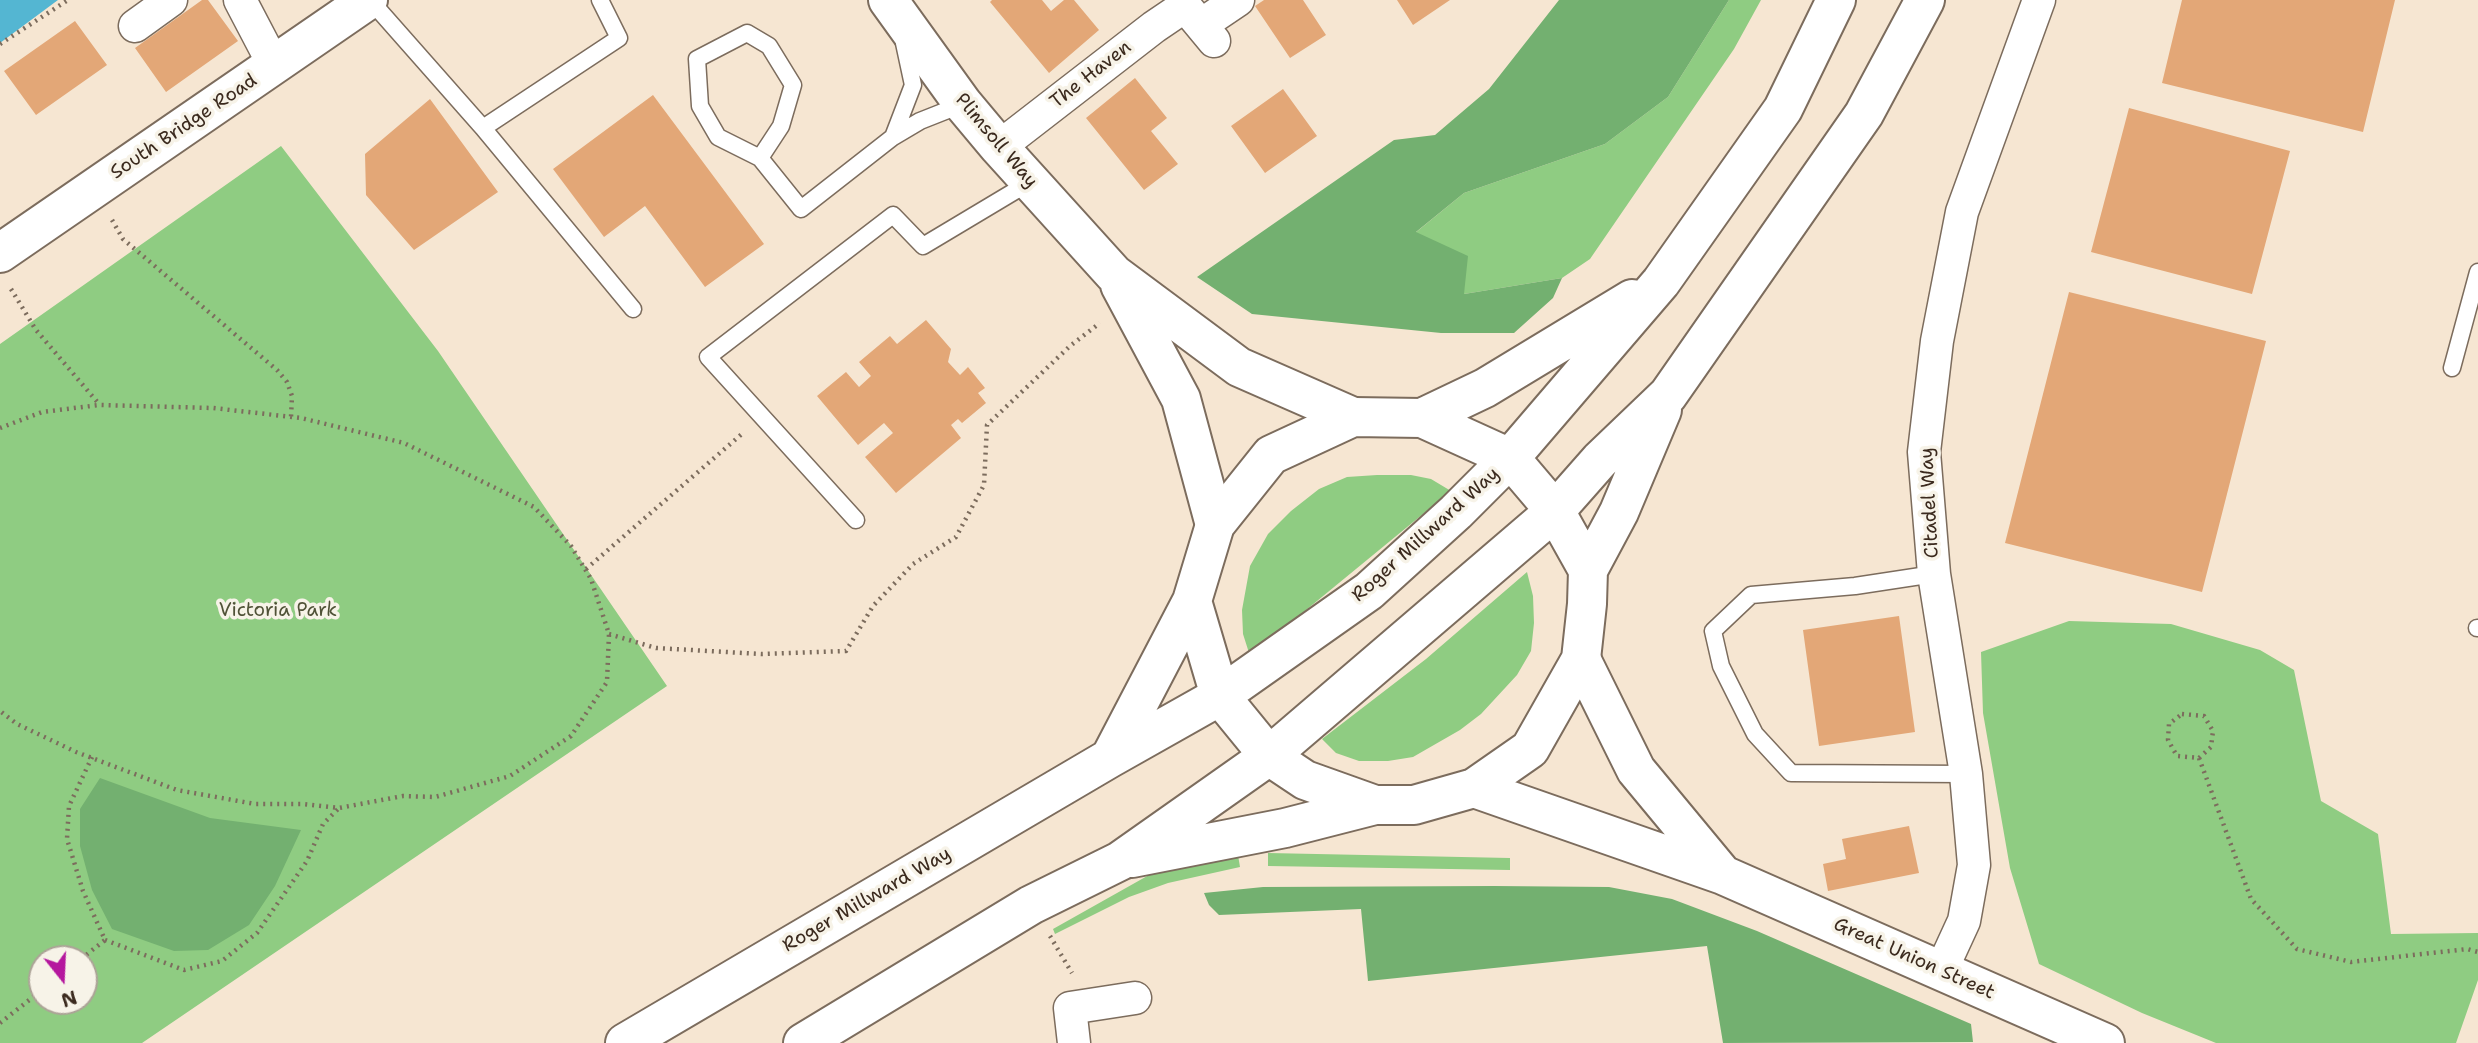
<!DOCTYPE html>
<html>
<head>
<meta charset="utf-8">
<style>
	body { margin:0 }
	#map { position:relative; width:2478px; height:1043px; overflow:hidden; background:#f6e6d2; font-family:"Shantell Sans",sans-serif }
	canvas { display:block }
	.north { position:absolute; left:28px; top:945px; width:70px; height:70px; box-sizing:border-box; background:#f7f3e8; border:2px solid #aca397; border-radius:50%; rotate:162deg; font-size:19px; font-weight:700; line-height:28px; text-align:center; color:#3b2a1e }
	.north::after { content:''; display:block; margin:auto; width:24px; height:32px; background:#b5179e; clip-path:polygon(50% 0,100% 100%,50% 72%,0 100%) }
</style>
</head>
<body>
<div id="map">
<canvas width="2478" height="1043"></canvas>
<div class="north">N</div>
</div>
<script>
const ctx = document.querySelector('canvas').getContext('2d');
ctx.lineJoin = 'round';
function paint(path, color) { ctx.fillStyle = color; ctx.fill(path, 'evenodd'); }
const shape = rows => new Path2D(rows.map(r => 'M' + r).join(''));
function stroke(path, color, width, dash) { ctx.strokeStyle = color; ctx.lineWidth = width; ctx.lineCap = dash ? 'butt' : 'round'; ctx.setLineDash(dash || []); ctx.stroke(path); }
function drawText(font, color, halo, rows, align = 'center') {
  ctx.font = font + ' "Shantell Sans",sans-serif'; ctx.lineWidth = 7; ctx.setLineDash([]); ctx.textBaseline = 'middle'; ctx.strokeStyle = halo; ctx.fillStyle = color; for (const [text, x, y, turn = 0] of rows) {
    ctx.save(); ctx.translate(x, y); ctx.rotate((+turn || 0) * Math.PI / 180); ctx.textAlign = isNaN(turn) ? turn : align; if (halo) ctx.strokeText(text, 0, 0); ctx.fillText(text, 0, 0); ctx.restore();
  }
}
paint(shape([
	[1729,0,1761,0,1734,49,1590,259,1562,278,1464,294,1415,233,1464,193,1605,144,1668,97],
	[281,146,438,351,667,686,142,1043,0,1043,0,344],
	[42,959,84,959,84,1001,42,1001],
	[1377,475,1411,475,1431,479,1451,491,1250,656,1243,634,1242,610,1250,566,1268,534,1291,511,1319,489,1347,477],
	[1527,572,1533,596,1534,623,1531,651,1517,675,1481,714,1460,730,1413,757,1388,761,1359,761,1336,753,1322,739,1426,659],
	[2069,621,2171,624,2260,650,2294,670,2321,801,2378,834,2391,934,2478,933,2478,980,2456,1043,2216,1043,2142,1013,2039,964,2010,868,1983,713,1981,652],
	[1268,853,1510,858,1510,870,1268,866],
	[1238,855,1240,867,1168,883,1129,897,1055,934,1053,929,1149,875]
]), '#8fcc82');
paint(shape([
	[1559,0,1729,0,1668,97,1605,144,1464,193,1416,232,1468,256,1464,294,1562,278,1553,298,1514,333,1441,333,1252,314,1197,277,1394,140,1435,135,1489,89],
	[100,778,210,818,301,830,275,886,249,925,208,950,174,951,112,929,92,890,80,846,80,809],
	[1494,886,1609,887,1672,899,1757,931,1971,1024,1973,1042,1723,1043,1707,946,1368,981,1361,909,1219,915,1209,905,1204,893,1263,887]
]), '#73b070');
paint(shape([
	[0,0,58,0,0,43]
]), '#54b6d2');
paint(shape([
	[202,0,208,0,238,41,166,92,135,48],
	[992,0,1042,0,1051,11,1064,0,1074,0,1099,30,1049,73,990,2],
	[1264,0,1303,0,1326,35,1290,58,1255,6],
	[1397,0,1450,0,1413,25],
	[2182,0,2395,0,2363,132,2162,83],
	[75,21,107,65,36,115,4,71],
	[1135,78,1167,118,1151,131,1178,164,1144,190,1086,118],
	[1283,89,1317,136,1265,173,1231,126],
	[653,95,764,244,705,287,645,206,604,237,553,169],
	[430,99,498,192,414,250,366,195,365,154],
	[2129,108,2290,151,2252,294,2091,252],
	[2069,292,2266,341,2202,592,2005,543],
	[926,320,951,349,948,362,960,375,968,367,985,388,978,393,986,403,962,423,958,419,951,425,961,438,896,493,865,457,893,433,884,423,858,445,817,396,846,372,859,387,871,376,859,362,890,336,897,344],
	[1899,616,1915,732,1819,746,1803,630],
	[1909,826,1919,873,1828,891,1823,864,1846,859,1842,839]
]), '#e3a777');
const service = shape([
	[370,0,483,128,633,309],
	[483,128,619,38,600,0],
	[893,137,913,85,904,43],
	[760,158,781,126,793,85,769,46,747,33,697,59,700,106,718,137,760,158,801,209,893,137,920,121,963,104],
	[2452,368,2478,272],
	[856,520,708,357,893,215,923,246,1030,182],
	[1934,574,1855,586,1751,595,1713,631,1721,666,1755,734,1791,773,1966,774],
	[2477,628,2478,628]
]);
const minor = shape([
	[240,0,274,65],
	[1201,25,1238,0],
	[135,26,171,0],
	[999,147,1154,27,1185,6,1214,41],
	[1941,971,1964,921,1974,865,1966,774,1934,574,1924,452,1937,341,1962,212,2039,0],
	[1074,1043,1070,1008,1135,998]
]);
const tertiary = shape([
	[888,0,963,104,999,147,1114,274,1239,367,1353,417],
	[0,253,368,0],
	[1120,285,1181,399,1215,525]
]);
const primary = shape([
	[1581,659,1636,770,1723,875],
	[1474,788,1723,875,2105,1043]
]);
const trunk = shape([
	[1422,418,1485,388,1632,299],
	[1588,570,1619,512,1662,410],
	[1110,758,1192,601,1215,525,1271,455,1353,417,1422,418,1510,458,1555,511,1588,570,1587,604,1581,659,1530,749,1474,788,1414,805,1375,805,1305,780,1269,756,1220,696,1192,601],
	[1132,858,1285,828,1375,805],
	[625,1043,1110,758,1220,696,1369,591,1456,512,1510,458,1661,282,1783,109,1836,0],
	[803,1043,1031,905,1120,861,1269,756,1555,511,1600,460,1668,395,1864,114,1925,0]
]);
stroke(service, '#7c6c5d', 19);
stroke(minor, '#7c6c5d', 35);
stroke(tertiary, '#7c6c5d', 42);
stroke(primary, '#7c6c5d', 42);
stroke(trunk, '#7c6c5d', 42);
stroke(shape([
	[0,44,68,0],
	[112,220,123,239,277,370,287,382,292,396,291,417],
	[11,289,36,330,99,404],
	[0,428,42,412,99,405,213,408,301,418,404,443,534,507,571,546,591,579,609,634,607,682,571,736,510,776,435,797,403,796,339,808,303,804,255,804,177,790,76,752,17,724,0,711],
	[586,569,743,433],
	[609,634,656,648,761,654,846,651,873,606,913,564,956,537,984,485,987,425,1070,346,1100,323],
	[2182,714,2204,716,2213,731,2211,747,2199,758,2177,756,2168,740,2169,724,2182,714],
	[2199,758,2251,899,2297,949,2351,962,2467,949,2478,952],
	[1050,936,1072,973],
	[105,940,184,970,222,961,257,933,307,861,323,824,339,808],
	[81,959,105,940,83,891,67,839,69,806,92,757],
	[0,1023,42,990]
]), '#7c6c5d', 4.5, [2, 5]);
stroke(service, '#fff', 16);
stroke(minor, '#fff', 32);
stroke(tertiary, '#fff', 38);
stroke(primary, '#fff', 38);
stroke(trunk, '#fff', 38);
drawText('19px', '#3b2a1e', '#f7f3e8', [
	["The Haven",1091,75,-38],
	["South Bridge Road",184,127,-34],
	["Plimsoll Way",996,141,50],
	["Citadel Way",1930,503,-93],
	["Roger Millward Way",1426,535,-42],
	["Roger Millward Way",867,900,-30],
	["Great Union Street",1914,959,24]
]);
drawText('19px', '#505237', '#f7f3e8', [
	["Victoria Park",278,611]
]);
</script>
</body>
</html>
